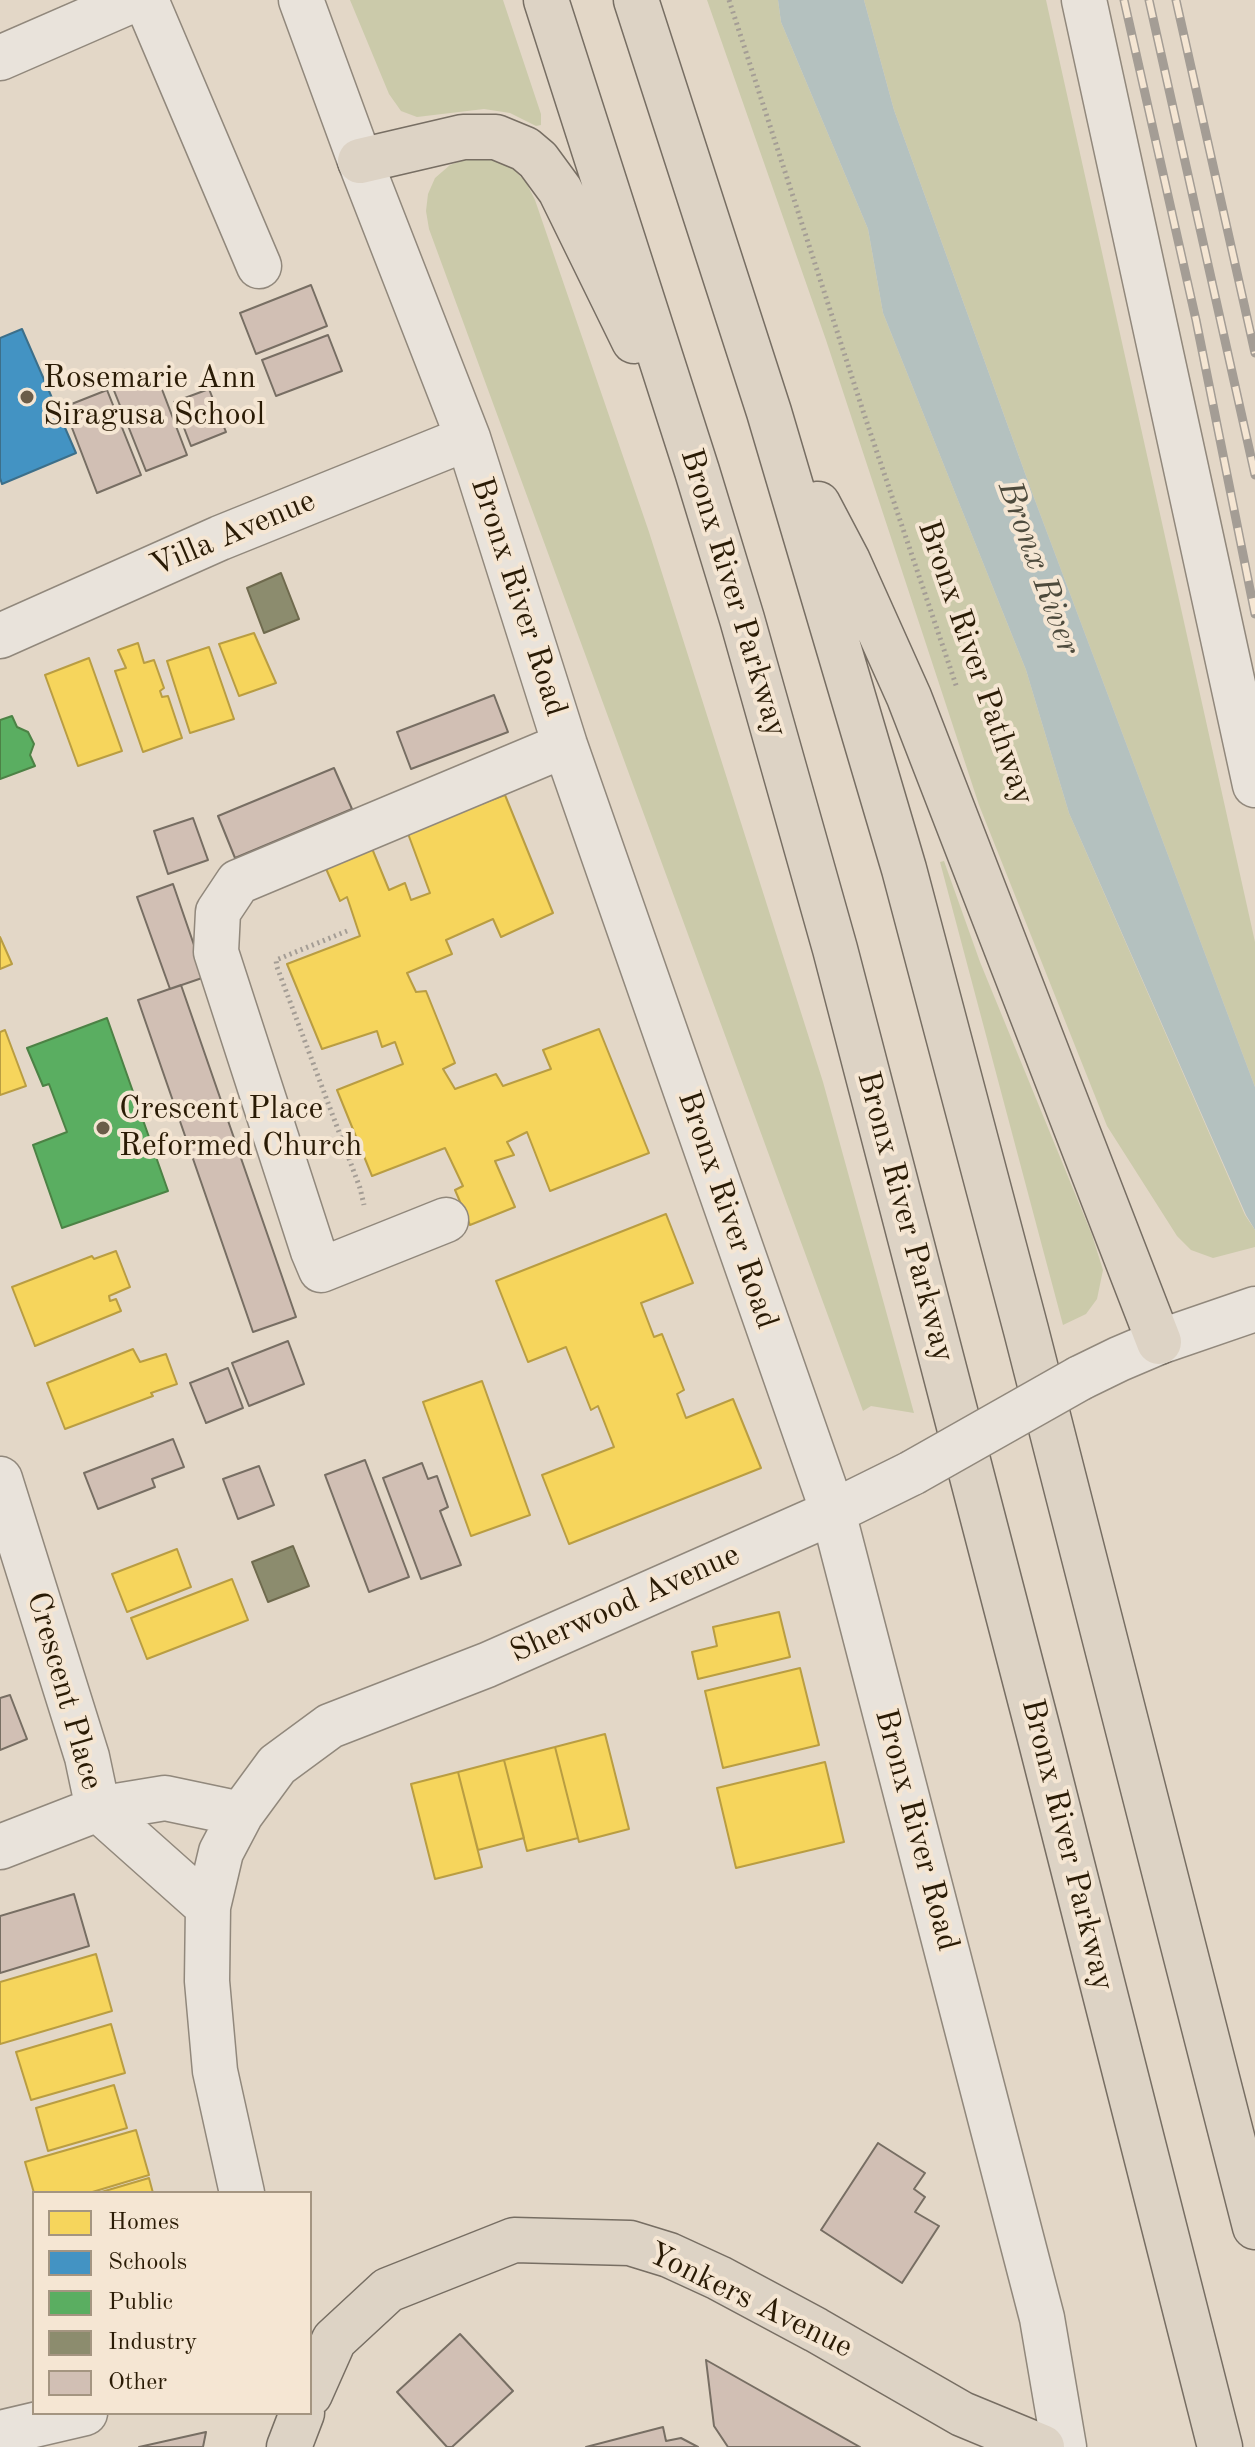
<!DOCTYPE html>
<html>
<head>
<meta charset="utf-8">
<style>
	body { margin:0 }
	#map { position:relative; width:1255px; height:2447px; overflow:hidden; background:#e3d7c7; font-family:"Old Standard TT",serif }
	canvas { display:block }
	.legend { position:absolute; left:32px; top:2191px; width:280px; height:224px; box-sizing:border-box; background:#f5e6d3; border:2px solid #a49581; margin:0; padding:10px 14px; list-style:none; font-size:24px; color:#2a1b05 }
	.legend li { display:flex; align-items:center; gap:16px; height:40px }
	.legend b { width:40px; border:2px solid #a49581 }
</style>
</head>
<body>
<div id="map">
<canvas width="1255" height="2447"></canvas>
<ul class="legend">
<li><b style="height:22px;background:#f6d55c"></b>Homes</li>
<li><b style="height:22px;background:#4393c3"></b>Schools</li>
<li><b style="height:22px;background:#5aae61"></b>Public</li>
<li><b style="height:22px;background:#8c8c6e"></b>Industry</li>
<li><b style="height:22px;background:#d1bfb4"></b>Other</li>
</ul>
</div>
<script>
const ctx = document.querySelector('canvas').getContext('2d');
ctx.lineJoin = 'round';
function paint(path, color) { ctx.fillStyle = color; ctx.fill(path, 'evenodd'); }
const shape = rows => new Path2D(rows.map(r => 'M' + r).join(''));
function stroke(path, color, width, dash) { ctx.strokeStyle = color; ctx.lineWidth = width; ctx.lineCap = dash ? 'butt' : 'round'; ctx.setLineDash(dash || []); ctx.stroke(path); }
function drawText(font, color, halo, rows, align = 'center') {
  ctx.font = font + ' "Old Standard TT",serif'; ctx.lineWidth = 8; ctx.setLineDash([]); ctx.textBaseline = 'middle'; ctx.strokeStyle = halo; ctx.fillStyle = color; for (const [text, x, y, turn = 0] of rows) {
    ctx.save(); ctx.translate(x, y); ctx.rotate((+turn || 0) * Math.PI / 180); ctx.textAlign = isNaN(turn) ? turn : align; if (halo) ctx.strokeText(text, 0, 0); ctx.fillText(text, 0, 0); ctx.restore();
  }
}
paint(shape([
	[350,0,503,0,541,114,541,125,536,126,510,113,484,109,417,117,401,111,389,94],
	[707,0,778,0,781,22,868,229,883,313,1026,670,1069,813,1245,1215,1255,1230,1255,1247,1213,1258,1191,1250,1177,1236,1107,1126,979,805,826,340],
	[864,0,1046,0,1255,942,1255,1087,1030,487,894,110],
	[469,158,493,159,510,166,526,182,535,200,649,532,823,1082,914,1413,871,1406,863,1411,429,229,426,211,428,194,435,178,450,165],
	[944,861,980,962,1092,1235,1103,1270,1097,1299,1086,1314,1063,1325,940,862]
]), '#cbcaaa');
paint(shape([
	[778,0,864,0,894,110,1030,487,1255,1087,1255,1230,1246,1215,1069,813,1026,670,883,313,868,229,781,22]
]), '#b4c1bf');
const homes = shape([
	[254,633,276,683,239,696,219,644,254,633],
	[138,643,144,663,154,660,164,688,160,691,162,697,168,696,182,738,143,752,115,671,126,668,118,650,138,643],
	[209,647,234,719,190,733,167,661,209,647],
	[89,658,122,751,78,766,45,675,89,658],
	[505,795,553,913,501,937,493,919,446,940,452,954,407,973,416,992,426,991,455,1063,443,1069,455,1089,496,1074,503,1086,551,1069,543,1050,599,1029,649,1153,550,1191,527,1132,507,1142,514,1155,495,1161,515,1207,470,1225,455,1190,463,1186,445,1148,372,1176,337,1090,403,1064,395,1042,382,1047,377,1031,322,1049,287,964,360,936,347,897,340,901,324,864,371,846,389,890,405,883,411,900,430,893,407,831,505,795],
	[0,937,12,964,0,969,0,937],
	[5,1030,26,1086,0,1095,0,1032,5,1030],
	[666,1214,693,1283,641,1303,654,1337,662,1334,684,1390,677,1394,686,1418,733,1399,761,1468,569,1544,542,1475,614,1447,598,1406,591,1410,566,1347,528,1362,496,1281,666,1214],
	[116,1251,130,1287,109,1296,110,1301,116,1299,121,1311,35,1346,12,1287,92,1256,94,1259,116,1251],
	[133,1349,140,1362,166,1354,177,1384,151,1393,153,1396,65,1429,47,1383,133,1349],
	[482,1381,530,1515,471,1536,423,1402,482,1381],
	[177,1549,191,1587,127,1612,112,1574,177,1549],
	[232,1579,248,1620,147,1659,131,1618,232,1579],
	[779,1612,790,1657,698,1679,692,1652,717,1646,713,1627,779,1612],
	[800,1668,819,1745,723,1768,705,1691,800,1668],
	[605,1734,629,1829,579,1842,555,1747,605,1734],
	[555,1747,578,1838,527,1851,504,1760,555,1747],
	[504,1760,524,1838,478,1850,458,1772,504,1760],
	[825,1762,844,1842,736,1868,717,1788,825,1762],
	[458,1772,482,1867,435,1879,411,1784,458,1772],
	[96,1954,112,2011,0,2044,0,1982,96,1954],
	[111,2024,125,2073,31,2100,16,2052,111,2024],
	[114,2085,127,2128,48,2151,36,2108,114,2085],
	[136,2130,149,2175,89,2193,34,2193,25,2162,136,2130],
	[149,2178,153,2193,98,2193,149,2178]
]);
paint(homes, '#f6d55c');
stroke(homes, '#b99d42', 2);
const schools = shape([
	[22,329,76,453,2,484,0,478,0,338,22,329]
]);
paint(schools, '#4393c3');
stroke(schools, '#3c6f8a', 2);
const public = shape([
	[12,716,17,727,28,732,34,744,30,755,35,766,0,779,0,720,12,716],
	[107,1018,168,1191,62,1228,33,1145,67,1132,49,1084,43,1086,27,1048,107,1018]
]);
paint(public, '#5aae61');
stroke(public, '#4c8245', 2);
const industry = shape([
	[281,573,299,619,264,633,247,588,281,573],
	[293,1546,309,1586,268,1602,252,1562,293,1546]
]);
paint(industry, '#8c8c6e');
stroke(industry, '#6f6a4e', 2);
const building = shape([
	[311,285,327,326,256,354,240,313,311,285],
	[328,335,342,371,276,396,262,360,328,335],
	[155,371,187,455,146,471,113,388,155,371],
	[209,389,226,432,191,446,174,402,209,389],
	[107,390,141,475,97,493,64,407,107,390],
	[494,695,508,732,411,769,397,732,494,695],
	[334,768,352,809,235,858,218,816,334,768],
	[193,818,208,860,168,874,154,831,193,818],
	[173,884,205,977,170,989,137,897,173,884],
	[181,985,296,1317,253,1332,138,1000,181,985],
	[288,1341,304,1384,249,1406,232,1363,288,1341],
	[228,1368,243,1408,206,1423,190,1383,228,1368],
	[173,1439,184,1467,152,1479,155,1487,98,1509,84,1473,173,1439],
	[365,1460,409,1577,369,1592,325,1475,365,1460],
	[422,1463,428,1479,437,1476,448,1507,440,1511,461,1565,421,1579,383,1478,422,1463],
	[259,1466,274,1505,238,1519,223,1479,259,1466],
	[10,1695,27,1739,0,1750,0,1698,10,1695],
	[74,1894,89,1946,0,1973,0,1916,74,1894],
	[878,2143,925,2173,914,2189,925,2197,915,2212,939,2226,902,2283,821,2230,878,2143],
	[460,2334,513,2391,452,2447,447,2447,397,2392,460,2334],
	[706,2360,860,2447,728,2447,714,2426,706,2360],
	[663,2427,666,2441,681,2438,698,2447,586,2447,663,2427],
	[206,2432,203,2447,139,2447,206,2432]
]);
paint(building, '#d1bfb4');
stroke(building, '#776e63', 2);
const minor = shape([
	[146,0,259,266],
	[301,0,360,161,468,438,565,745,833,1512,1042,2318,1064,2447],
	[1084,0,1255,785],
	[0,58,133,0],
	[0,636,220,538,468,438],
	[446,1220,321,1270,313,1251,216,952,218,912,238,882,565,745],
	[1080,1378,1119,1359,1159,1342,1255,1309],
	[0,1479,87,1757,98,1809,208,1907],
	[0,1847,98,1809,165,1798,241,1814],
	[242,2193,215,2071,207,1981,208,1907,221,1852,241,1814,277,1765,330,1726,487,1665,833,1512,912,1473],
	[0,2433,85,2413]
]);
const major = shape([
	[310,2394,334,2340,388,2290,514,2240,630,2243,669,2255,719,2278,816,2330,962,2414,1042,2447],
	[289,2447,302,2413]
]);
const highway = shape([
	[546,0,697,471,742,619,835,949,1039,1734,1220,2447],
	[636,0,769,412,904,869,1026,1330,1255,2227],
	[360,161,463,137,496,137,525,149,538,160,560,190,634,341],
	[818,504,848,561,909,697,1159,1342]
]);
stroke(minor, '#91887c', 47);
stroke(major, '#776e63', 47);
stroke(highway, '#776e63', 47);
stroke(shape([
	[729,0,864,414,957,688],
	[347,931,276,960,277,967,360,1188,364,1205]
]), '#a49d95', 5, [2, 4]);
stroke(minor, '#e9e3db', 44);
stroke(major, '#ddd3c5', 44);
stroke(highway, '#ddd3c5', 44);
const rail = shape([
	[1124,0,1196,320,1255,614],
	[1149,0,1255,475],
	[1176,0,1255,353]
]);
stroke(rail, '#a49d95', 9);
stroke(rail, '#f5e6d3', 6, [18]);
const minorBridge = shape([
	[912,1473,1080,1378]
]);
stroke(minorBridge, '#91887c', 47, []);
stroke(minorBridge, '#e9e3db', 44);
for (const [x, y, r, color] of [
	[27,397,8,"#6b5d49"],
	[103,1128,8,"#6b5d49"]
]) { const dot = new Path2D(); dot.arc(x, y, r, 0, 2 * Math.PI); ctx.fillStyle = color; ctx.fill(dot); stroke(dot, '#f5e6d3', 3); }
drawText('32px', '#2a1b05', '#f5e6d3', [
	["Rosemarie Ann",43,379],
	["Siragusa School",43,416],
	["Crescent Place",119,1110],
	["Reformed Church",119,1147]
], 'left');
drawText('32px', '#2a1b05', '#f5e6d3', [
	["Villa Avenue",233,534,-23],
	["Bronx River Parkway",733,593,73],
	["Bronx River Road",518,597,72],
	["Bronx River Pathway",975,663,71],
	["Bronx River Road",727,1210,71],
	["Bronx River Parkway",905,1217,75],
	["Sherwood Avenue",625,1604,-24],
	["Crescent Place",64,1691,74],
	["Bronx River Road",916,1830,75],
	["Bronx River Parkway",1067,1845,76],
	["Yonkers Avenue",750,2301,26]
]);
drawText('italic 34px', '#4d4a3c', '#f5e6d3', [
	["Bronx River",1038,568,70]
]);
</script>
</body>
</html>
